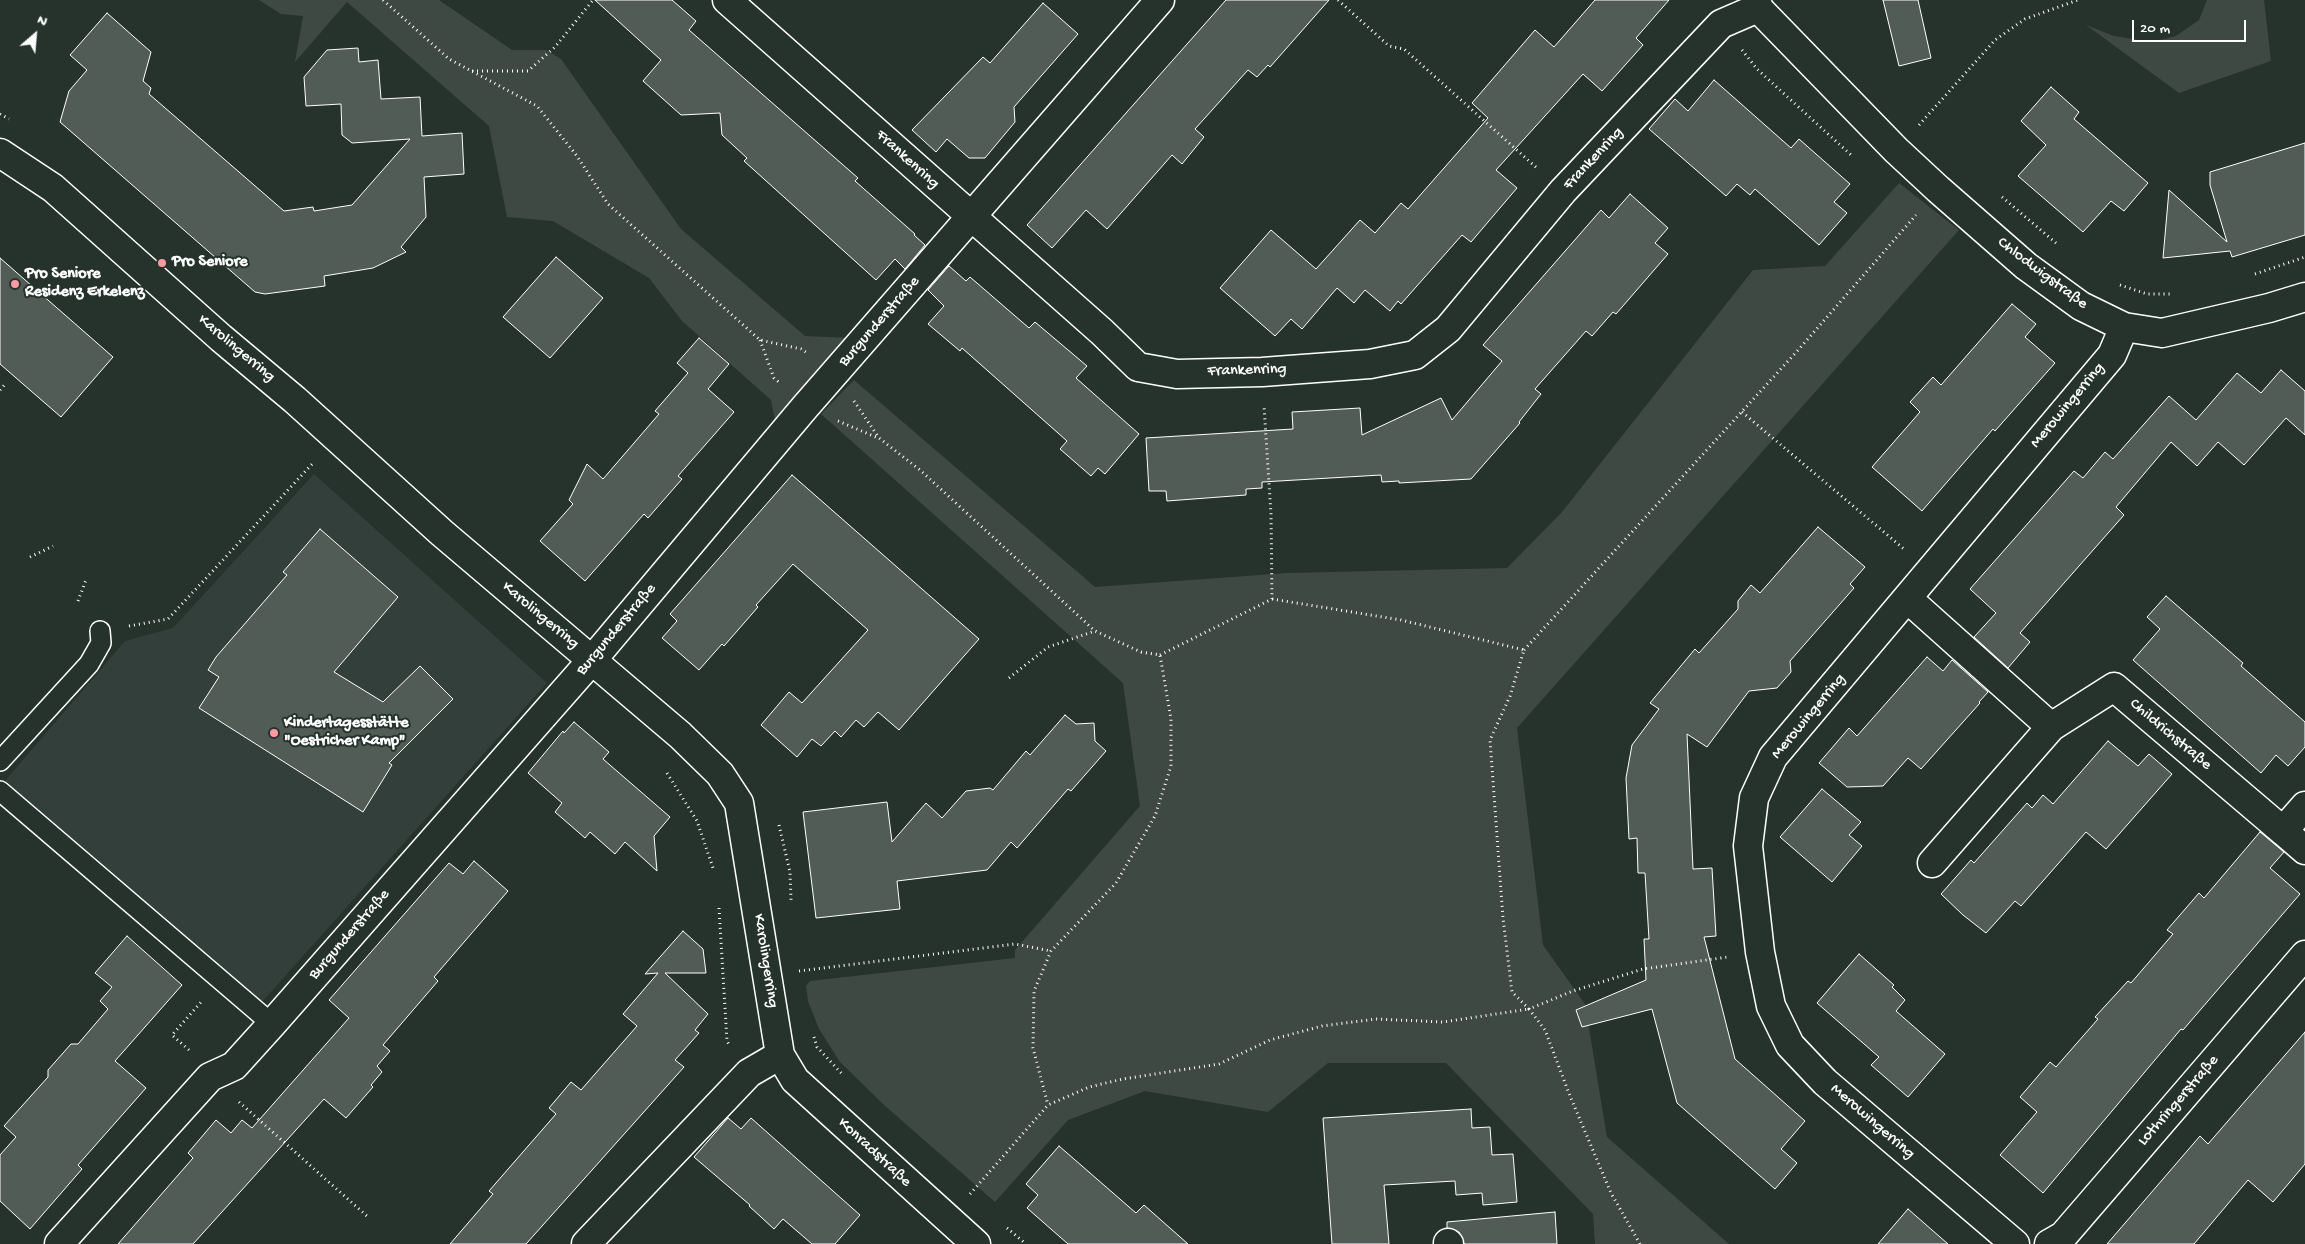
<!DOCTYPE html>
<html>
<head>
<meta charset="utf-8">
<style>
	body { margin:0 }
	#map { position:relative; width:2305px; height:1244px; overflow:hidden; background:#26332d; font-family:"Gochi Hand",sans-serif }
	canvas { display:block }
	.north { position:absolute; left:10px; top:10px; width:50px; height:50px; -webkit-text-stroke:4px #26332d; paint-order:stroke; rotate:27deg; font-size:14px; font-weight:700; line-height:20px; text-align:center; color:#fff }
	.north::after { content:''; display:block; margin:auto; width:18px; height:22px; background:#fff; clip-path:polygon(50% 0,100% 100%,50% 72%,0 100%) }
	.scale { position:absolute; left:2132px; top:20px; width:114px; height:22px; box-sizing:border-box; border:2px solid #fff; border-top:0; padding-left:6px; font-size:15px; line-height:18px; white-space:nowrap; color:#fff; -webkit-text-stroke:4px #26332d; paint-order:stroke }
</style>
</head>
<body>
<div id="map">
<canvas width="2305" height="1244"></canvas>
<div class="north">N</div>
<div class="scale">20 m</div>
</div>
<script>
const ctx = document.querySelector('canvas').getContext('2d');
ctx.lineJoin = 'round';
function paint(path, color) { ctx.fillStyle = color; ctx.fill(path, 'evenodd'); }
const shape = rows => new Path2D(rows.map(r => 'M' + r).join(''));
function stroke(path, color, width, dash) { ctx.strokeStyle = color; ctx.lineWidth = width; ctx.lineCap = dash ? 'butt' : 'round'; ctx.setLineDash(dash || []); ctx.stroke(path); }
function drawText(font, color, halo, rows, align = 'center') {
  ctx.font = font + ' "Gochi Hand",sans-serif'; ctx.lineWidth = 4; ctx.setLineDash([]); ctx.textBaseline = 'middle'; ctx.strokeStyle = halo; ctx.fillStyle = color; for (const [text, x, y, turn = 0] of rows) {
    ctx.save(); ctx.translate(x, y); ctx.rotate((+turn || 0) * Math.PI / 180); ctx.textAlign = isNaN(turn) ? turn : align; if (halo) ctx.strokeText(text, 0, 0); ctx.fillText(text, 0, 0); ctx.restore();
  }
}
paint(shape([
	[314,474,547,683,261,1003,4,782,125,641,173,628]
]), '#333f3a');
paint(shape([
	[259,0,439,0,512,50,546,50,561,59,681,229,805,336,850,338,775,421,771,400,682,321,649,278,553,221,507,217,489,126,347,2,295,62,303,16,281,14],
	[2207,0,2264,0,2271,61,2179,93,2086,25,2114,36,2151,42,2176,36,2199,20],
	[1899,183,1959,230,1517,728,1543,945,1585,1004,1607,1137,1729,1244,1595,1244,1593,1214,1446,1063,1328,1063,1268,1112,1145,1091,1068,1120,995,1202,884,1105,840,1062,819,1029,808,1001,806,986,810,981,1015,958,1015,950,1140,806,1123,683,821,414,854,380,1095,587,1287,573,1507,568,1562,512,1753,270,1825,266]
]), '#3e4944');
const building = shape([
	[595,0,672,0,696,21,689,30,858,178,855,181,915,234,914,235,925,245,905,269,895,259,876,280,744,161,747,158,722,135,720,113,681,115,643,81,661,60,595,0],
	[1226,0,1329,0,1270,67,1268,65,1257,77,1248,70,1195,129,1204,137,1182,164,1172,155,1107,229,1086,210,1052,248,1027,225,1226,0],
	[1595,0,1669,0,1636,38,1643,45,1602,91,1583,74,1496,170,1517,188,1471,242,1462,235,1401,304,1398,301,1390,311,1365,290,1354,303,1337,288,1302,329,1291,319,1275,336,1220,288,1271,230,1316,269,1360,220,1375,233,1401,203,1408,209,1488,118,1472,103,1535,30,1554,47,1595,0],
	[1883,0,1918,0,1931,58,1899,66,1883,0],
	[1043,3,1078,34,1014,107,1015,122,985,158,969,158,947,139,936,152,912,130,983,57,990,63,1043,3],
	[107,13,151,52,143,81,151,88,149,94,284,211,313,207,314,211,352,205,410,139,352,143,342,135,341,104,306,106,304,77,327,50,358,48,359,62,378,60,381,99,420,97,422,136,462,133,464,174,424,177,426,217,401,247,406,252,373,268,324,276,325,286,265,294,255,292,60,122,69,91,87,70,70,55,107,13],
	[1714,80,1791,148,1799,139,1850,184,1834,202,1847,213,1819,245,1755,189,1750,195,1737,184,1726,196,1649,129,1675,99,1688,111,1714,80],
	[2051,87,2079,112,2074,119,2148,183,2124,211,2111,201,2083,232,2018,176,2046,145,2021,121,2051,87],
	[2305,143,2305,235,2232,257,2230,251,2163,258,2169,190,2227,242,2210,185,2210,172,2305,143],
	[1630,194,1668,228,1655,243,1668,254,1616,314,1613,312,1592,336,1586,331,1535,389,1541,394,1519,422,1520,423,1471,479,1399,483,1399,481,1382,482,1381,475,1262,482,1262,488,1246,489,1246,495,1167,501,1166,491,1149,491,1146,438,1293,429,1292,412,1360,408,1362,435,1441,398,1452,420,1502,361,1483,345,1601,210,1609,218,1630,194],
	[556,257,603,298,550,358,503,317,556,257],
	[0,258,113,357,61,417,0,364,0,258],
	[949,266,966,281,970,277,1029,328,1035,322,1087,366,1076,378,1139,434,1105,474,1098,468,1091,476,1060,449,1067,441,962,348,960,351,928,324,944,306,928,290,949,266],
	[2012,304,2036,324,2025,337,2055,363,1995,431,1993,429,1922,511,1872,467,1920,412,1910,402,1933,377,1941,385,2012,304],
	[699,338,729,364,708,389,734,412,678,476,682,479,648,518,644,514,585,581,540,541,573,504,569,500,587,464,603,479,659,414,655,411,688,373,677,363,699,338],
	[2281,370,2305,391,2305,435,2286,418,2244,465,2218,442,2197,466,2171,442,2116,507,2124,515,2020,633,2030,642,2008,668,1974,637,1996,613,1970,589,2074,471,2083,478,2105,452,2113,459,2169,396,2196,420,2237,373,2261,393,2281,370],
	[792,475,979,639,899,730,878,712,864,727,856,720,841,737,835,731,821,746,812,739,797,757,761,725,789,692,802,703,868,630,793,564,756,605,758,607,724,646,722,644,699,670,662,638,677,621,670,614,792,475],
	[1818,527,1865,567,1850,584,1854,588,1790,661,1791,672,1777,688,1749,691,1707,747,1687,734,1693,869,1712,868,1716,936,1704,937,1735,1059,1805,1121,1781,1149,1797,1163,1775,1189,1677,1103,1652,1009,1582,1027,1576,1010,1646,980,1644,939,1649,939,1645,873,1638,873,1637,838,1629,839,1626,778,1632,745,1659,709,1650,703,1695,649,1699,653,1738,609,1738,601,1751,585,1760,593,1818,527],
	[320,529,398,597,334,672,383,702,420,666,453,699,389,763,392,765,363,812,199,708,219,677,208,670,216,657,287,575,283,572,320,529],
	[2166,596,2243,663,2241,666,2305,722,2305,747,2288,766,2276,755,2261,773,2133,660,2160,629,2147,617,2166,596],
	[1927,657,1943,671,1952,660,1988,692,1979,702,1980,703,1921,769,1908,758,1883,786,1847,787,1819,763,1849,728,1857,736,1927,657],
	[1065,715,1076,724,1094,723,1095,741,1106,751,1071,791,1068,789,1017,848,1011,842,987,870,897,881,900,909,816,918,803,812,887,802,892,842,926,803,942,818,966,791,990,788,993,790,1026,751,1030,755,1065,715],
	[574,722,609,752,603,759,670,817,654,836,657,871,625,842,615,854,590,832,585,838,555,812,562,803,528,773,563,731,564,733,574,722],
	[2108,741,2138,766,2149,754,2172,774,2106,849,2086,832,2021,906,2015,901,1986,933,1963,915,1941,894,1971,860,1974,863,2027,803,2032,808,2043,795,2053,804,2108,741],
	[1822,789,1861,822,1849,835,1862,846,1832,882,1780,837,1822,789],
	[2260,832,2284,852,2270,868,2300,894,2183,1030,2181,1029,2043,1193,2000,1155,2037,1112,2020,1097,2050,1062,2056,1067,2098,1019,2095,1017,2128,981,2131,983,2173,934,2167,930,2199,893,2204,898,2260,832],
	[474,861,508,891,434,977,438,981,383,1045,390,1051,377,1066,382,1072,371,1085,373,1087,346,1118,324,1099,193,1244,118,1244,193,1158,188,1153,216,1120,231,1133,242,1120,252,1128,349,1018,329,1000,449,863,463,874,474,861],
	[683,931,703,949,706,973,665,973,708,1014,695,1030,699,1033,675,1060,684,1067,526,1244,450,1244,493,1194,489,1191,556,1114,549,1108,571,1082,581,1090,637,1026,623,1014,658,973,645,974,683,931],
	[127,936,182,985,115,1061,146,1088,78,1165,82,1169,30,1229,0,1201,0,1155,16,1137,4,1126,48,1077,48,1070,71,1044,78,1044,108,1009,100,1001,112,987,95,973,127,936],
	[1859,954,1894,985,1892,987,1905,1000,1896,1011,1945,1054,1908,1097,1871,1065,1879,1057,1817,1003,1859,954],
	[2305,1032,2305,1164,2273,1202,2248,1180,2194,1244,2107,1244,2200,1136,2208,1144,2305,1032],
	[1471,1109,1472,1128,1490,1127,1492,1155,1513,1154,1517,1202,1483,1205,1482,1193,1456,1195,1455,1181,1384,1185,1389,1244,1332,1244,1323,1118,1471,1109],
	[728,1118,741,1129,751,1118,860,1215,835,1244,812,1244,783,1219,774,1229,749,1206,750,1205,694,1157,728,1118],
	[1059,1146,1136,1213,1144,1205,1188,1244,1068,1244,1027,1208,1038,1195,1026,1184,1059,1146],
	[1908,1209,1948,1244,1878,1244,1908,1209],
	[1555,1212,1557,1244,1464,1244,1459,1232,1447,1228,1447,1222,1555,1212]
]);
paint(building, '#515c57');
stroke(building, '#fff', 1);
const service = shape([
	[0,761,89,664,101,643,100,631],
	[0,791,272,1024]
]);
const minor = shape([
	[727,0,1102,332,1138,367,1177,374,1262,372,1370,364,1415,355,1448,329,1563,191,1721,24,1758,8],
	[1757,0,1758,8,1896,150,1938,189,2026,266,2081,306,2124,327,2162,333,2269,308,2305,297],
	[0,153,53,188,221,338,295,400,442,533,680,735,720,774,739,803,780,1055,795,1080,976,1244],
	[1908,599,2051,727,2114,687,2283,831,2305,806],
	[2283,831,2305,850],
	[1932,863,2051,727],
	[1448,1243,1449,1244],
	[59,1244,210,1077,234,1066,272,1024,592,660,805,407,1160,0],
	[586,1244,749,1073,780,1055],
	[2015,1244,1825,1082,1790,1045,1771,1006,1760,952,1748,846,1754,798,1773,757,2112,355,2124,327],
	[2049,1244,2063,1236,2305,955]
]);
stroke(service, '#fff', 22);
stroke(minor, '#fff', 31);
stroke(shape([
	[383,0,449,59,537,106,577,156,608,204,760,340,801,349,807,353],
	[1338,0,1389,46,1404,49,1538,169],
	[1742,50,1757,69,1851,155],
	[472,71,528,71,555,47,593,0],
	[0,114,9,119],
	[1919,125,1995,40,2025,19,2078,0],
	[2002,197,2056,243],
	[2255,274,2305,257],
	[2120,285,2147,294,2170,294],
	[760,340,774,378,781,384],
	[0,390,6,383],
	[854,401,879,438,920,470,1095,631],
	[1742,412,1904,549],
	[838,421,878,438],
	[30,557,53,546],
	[1272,599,1401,620,1524,650,1510,696,1490,740,1503,918,1512,992,1529,1009],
	[78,601,86,580],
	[129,626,168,619,314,462],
	[1524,650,1800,348,1916,215],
	[1160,655,1272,599,1271,514,1264,406],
	[1009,678,1048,647,1095,631,1141,652,1160,655,1171,719,1171,766,1155,816,1116,883,1051,951,1034,991,1033,1048,1048,1105],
	[667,773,697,821,713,868],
	[779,825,790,872,791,900],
	[719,908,727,1041,730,1046],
	[799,971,1015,944,1051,951],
	[814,1037,817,1047,843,1075],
	[189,1050,172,1035,202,1001],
	[239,1102,368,1217],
	[970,1194,1048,1105,1089,1087,1123,1079,1219,1064,1270,1040,1322,1026,1376,1019,1443,1022,1529,1009],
	[1007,1228,1026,1244],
	[1640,1244,1611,1193,1570,1096,1545,1030,1529,1009,1573,991,1643,969,1728,957]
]), '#fff', 3, [1, 4]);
stroke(service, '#26332d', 19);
stroke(minor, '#26332d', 28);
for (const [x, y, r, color] of [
	[162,263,5,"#ff9aa2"],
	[15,284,5,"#ff9aa2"],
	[274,733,5,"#ff9aa2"]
]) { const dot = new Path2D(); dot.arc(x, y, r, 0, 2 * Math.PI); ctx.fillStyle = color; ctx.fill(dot); stroke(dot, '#26332d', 2); }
drawText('16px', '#fff', '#26332d', [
	["Frankenring",1594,159,-47],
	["Frankenring",907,160,42],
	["Chlodwigstraße",2042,274,37],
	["Burgunderstraße",880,322,-49],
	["Karolingerring",236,349,40],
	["Frankenring",1247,371,-2],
	["Merowingerring",2068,406,-50],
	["Karolingerring",540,616,40],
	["Burgunderstraße",617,630,-50],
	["Merowingerring",1809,717,-50],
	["Childrichstraße",2170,735,40],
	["Burgunderstraße",350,935,-49],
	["Karolingerring",765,961,81],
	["Lothringerstraße",2179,1101,-49],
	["Merowingerring",1872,1122,41],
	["Konradstraße",874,1153,43]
]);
drawText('bold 16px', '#fff', '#26332d', [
	["Pro Seniore",172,263],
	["Pro Seniore",25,275],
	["Residenz Erkelenz",25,293],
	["Kindertagesstätte",284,724],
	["\"Oestricher Kamp\"",284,742]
], 'left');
</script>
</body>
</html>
